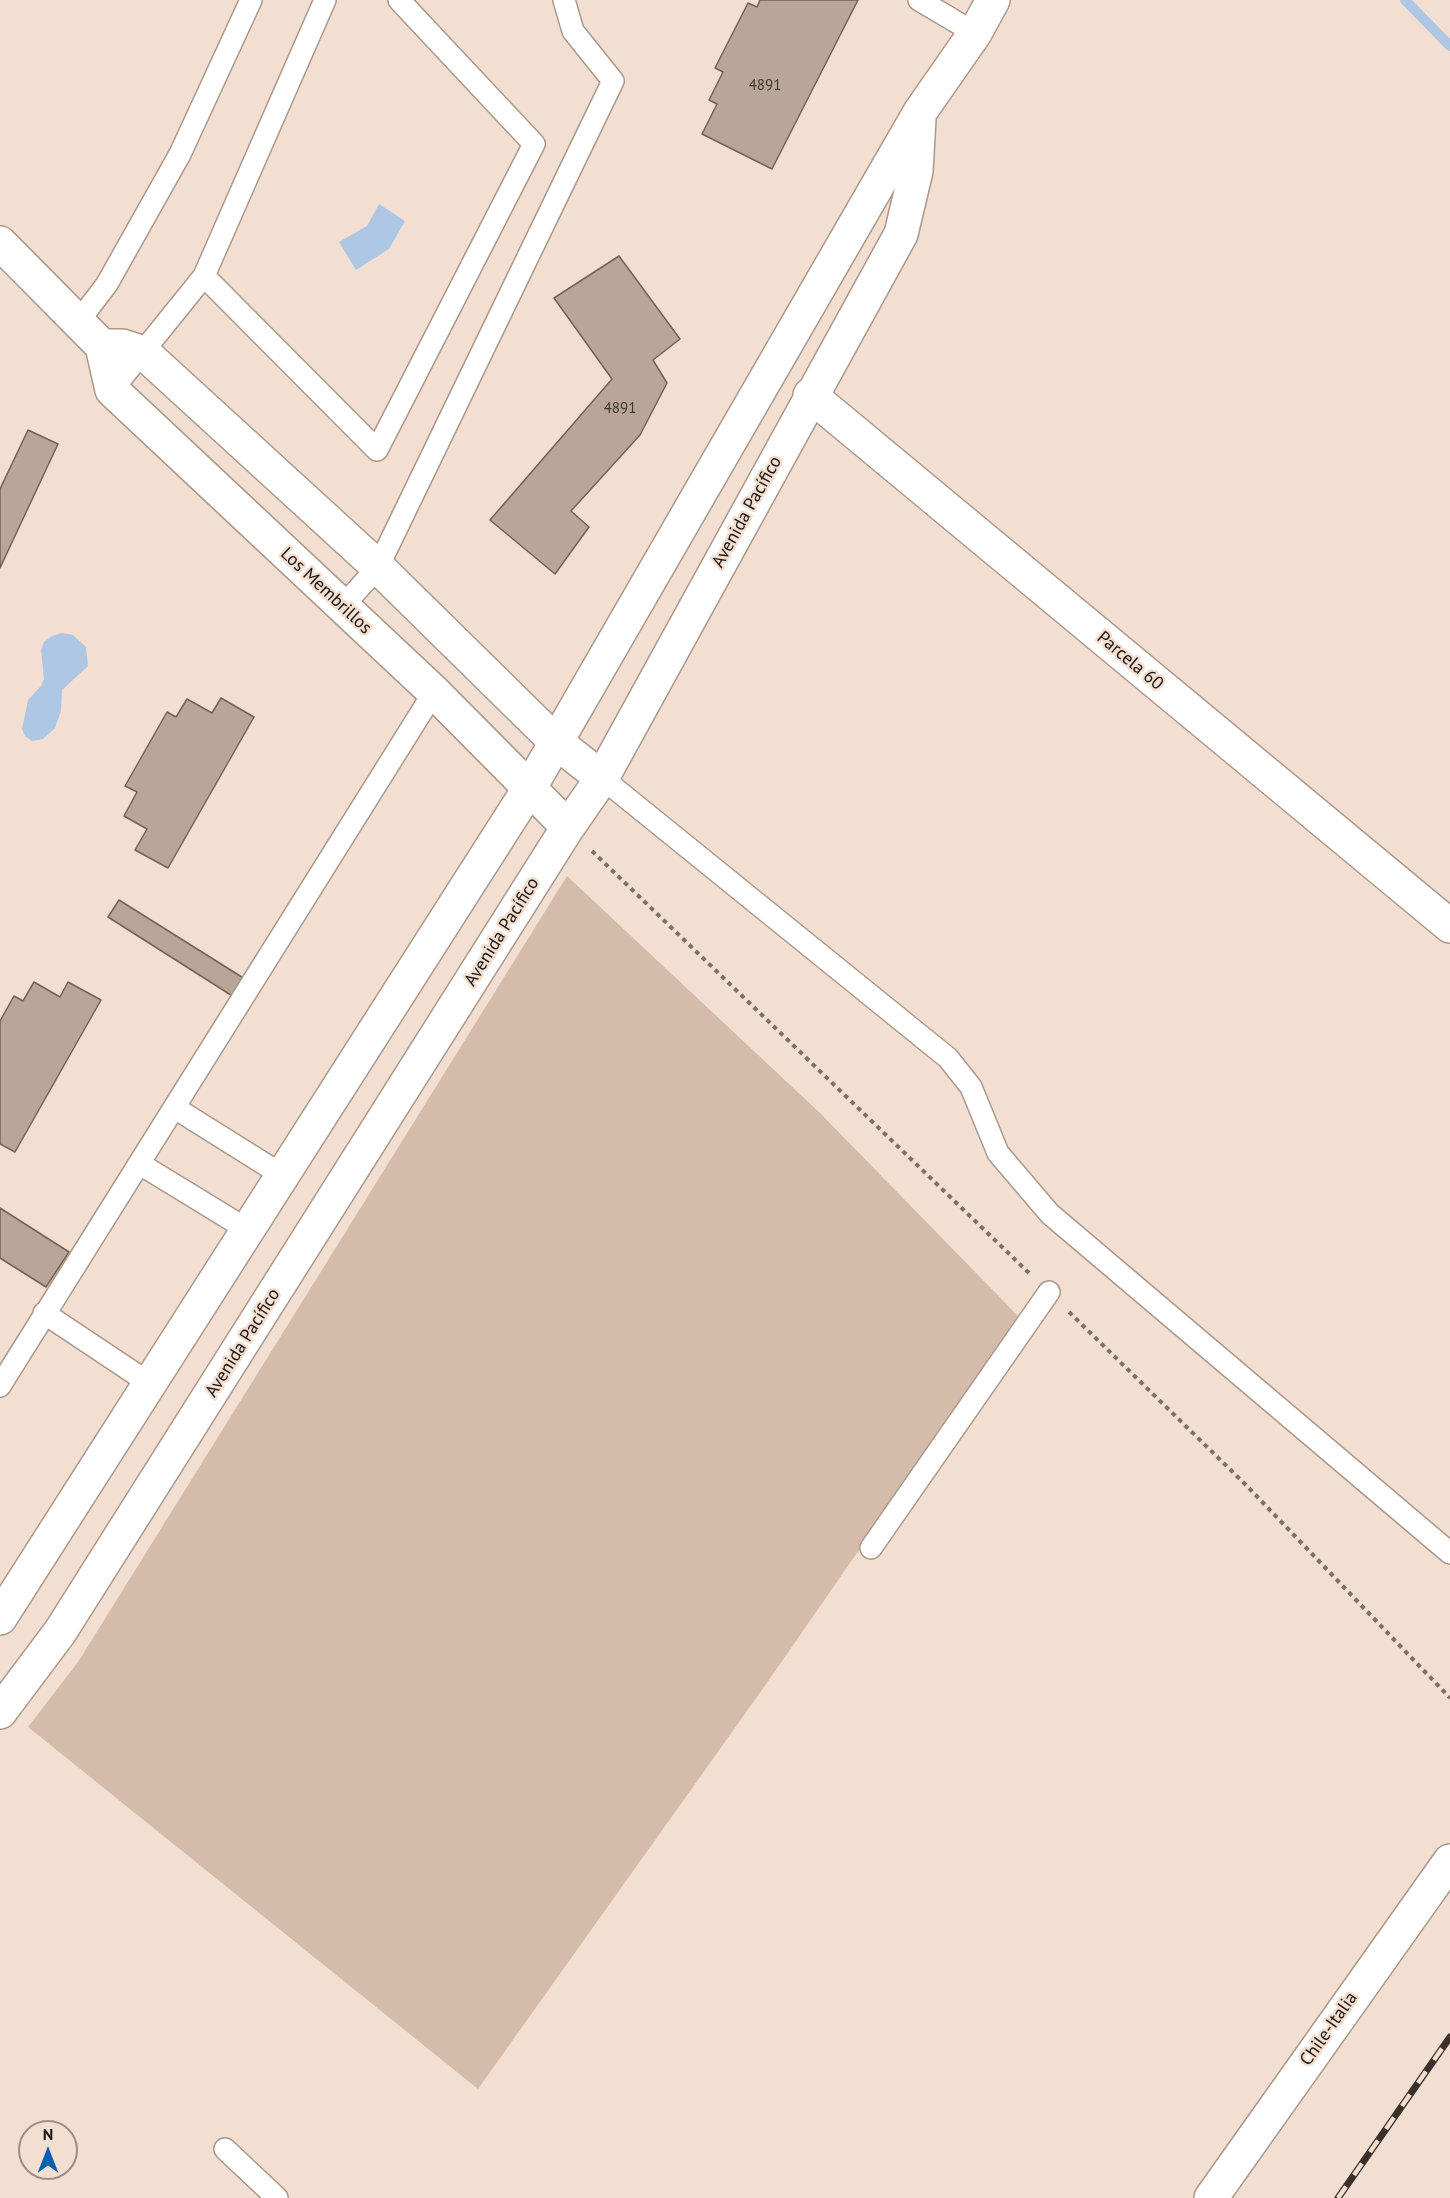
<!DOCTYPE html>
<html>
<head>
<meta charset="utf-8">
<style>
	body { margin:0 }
	#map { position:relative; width:1450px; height:2198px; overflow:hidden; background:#f3dfd1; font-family:"PT Sans",sans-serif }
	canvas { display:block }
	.north { position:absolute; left:18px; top:2120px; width:60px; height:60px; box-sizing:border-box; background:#f3dfd1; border:2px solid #9d8e83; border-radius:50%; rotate:0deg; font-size:16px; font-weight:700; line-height:24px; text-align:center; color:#1b140f }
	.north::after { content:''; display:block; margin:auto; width:21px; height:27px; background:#0661af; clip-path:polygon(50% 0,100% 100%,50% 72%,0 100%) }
</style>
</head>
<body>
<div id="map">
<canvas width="1450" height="2198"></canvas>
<div class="north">N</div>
</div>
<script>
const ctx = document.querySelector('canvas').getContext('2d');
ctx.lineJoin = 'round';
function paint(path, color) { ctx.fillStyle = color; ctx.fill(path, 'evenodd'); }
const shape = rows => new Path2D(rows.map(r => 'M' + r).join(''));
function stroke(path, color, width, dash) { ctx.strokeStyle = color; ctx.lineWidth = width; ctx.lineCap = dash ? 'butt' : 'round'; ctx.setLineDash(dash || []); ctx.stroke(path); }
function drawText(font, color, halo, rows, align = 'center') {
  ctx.font = font + ' "PT Sans",sans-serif'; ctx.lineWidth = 5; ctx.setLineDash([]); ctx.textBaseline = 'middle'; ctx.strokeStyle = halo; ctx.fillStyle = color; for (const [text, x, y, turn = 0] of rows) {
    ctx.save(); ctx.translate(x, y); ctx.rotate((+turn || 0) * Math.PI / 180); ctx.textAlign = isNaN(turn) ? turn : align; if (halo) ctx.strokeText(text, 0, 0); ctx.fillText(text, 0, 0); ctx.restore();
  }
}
paint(shape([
	[567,876,820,1113,1020,1318,764,1687,478,2089,28,1727,78,1662]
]), '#d5bba9');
paint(shape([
	[379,204,405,221,389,249,356,270,339,242,367,226],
	[62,633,73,635,86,647,88,666,62,690,61,711,55,728,43,739,32,741,25,736,22,729,28,700,41,686,44,679,41,650,44,642,52,636]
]), '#adc7e5');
stroke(shape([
	[1405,0,1450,46]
]), '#adc7e5', 10);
const building = shape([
	[760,0,858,0,772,169,702,134,717,104,709,100,723,72,715,68,748,3,757,7,760,0],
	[619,256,680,339,653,360,667,383,640,435,571,511,589,527,555,574,490,520,612,379,554,298,619,256],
	[28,430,58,444,0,568,0,489,28,430],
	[221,698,254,717,168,868,135,850,147,829,124,816,137,792,125,786,167,712,176,717,187,699,212,713,221,698],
	[119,900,245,979,234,997,108,917,119,900],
	[34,982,60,997,68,982,101,1000,15,1152,0,1144,0,1021,14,996,23,1001,34,982],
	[0,1208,69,1252,46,1287,0,1258,0,1208]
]);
paint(building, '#b9a699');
stroke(building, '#736255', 1.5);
const lane = shape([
	[919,0,975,33],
	[204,276,377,450,534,144,399,0],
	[78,322,107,284,180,154,251,0],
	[112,390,204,276,325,0],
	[342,607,378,567,613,81,573,31,564,0],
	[602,778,948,1058,971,1087,998,1153,1050,1214,1450,1553],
	[175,1108,282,1175],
	[140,1164,248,1230],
	[44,1313,149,1383],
	[0,1386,434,692],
	[871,1548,1049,1292],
	[225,2149,277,2198]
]);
const street = shape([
	[0,243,102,346,112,390,434,692,568,827],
	[102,346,122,346,144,353,378,567,556,742,602,778],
	[810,395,1450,926],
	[0,1618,529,789,920,112,975,33,993,0],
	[0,1712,60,1632,568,827,602,778,901,234,916,171,919,119],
	[1211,2198,1450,1861]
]);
stroke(lane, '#aa988a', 24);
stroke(street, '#aa988a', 36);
stroke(shape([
	[592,851,1029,1273],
	[1069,1312,1246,1485,1450,1698]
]), '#7d7067', 4, [4.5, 4.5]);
stroke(lane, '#fff', 21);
stroke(street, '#fff', 33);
const rail = shape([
	[1338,2198,1450,2037]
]);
stroke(rail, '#3a312b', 7);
stroke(rail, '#f3dfd1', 4.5, [14]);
drawText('15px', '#423832', null, [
	["4891",765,86],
	["4891",620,409]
]);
drawText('18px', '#1b140f', '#f3dfd1', [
	["Avenida Pacífico",747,512,-61],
	["Los Membrillos",326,591,43],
	["Parcela 60",1130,661,40],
	["Avenida Pacífico",502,932,-58],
	["Avenida Pacífico",243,1343,-58],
	["Chile-Italia",1329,2029,-55]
]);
</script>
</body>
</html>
